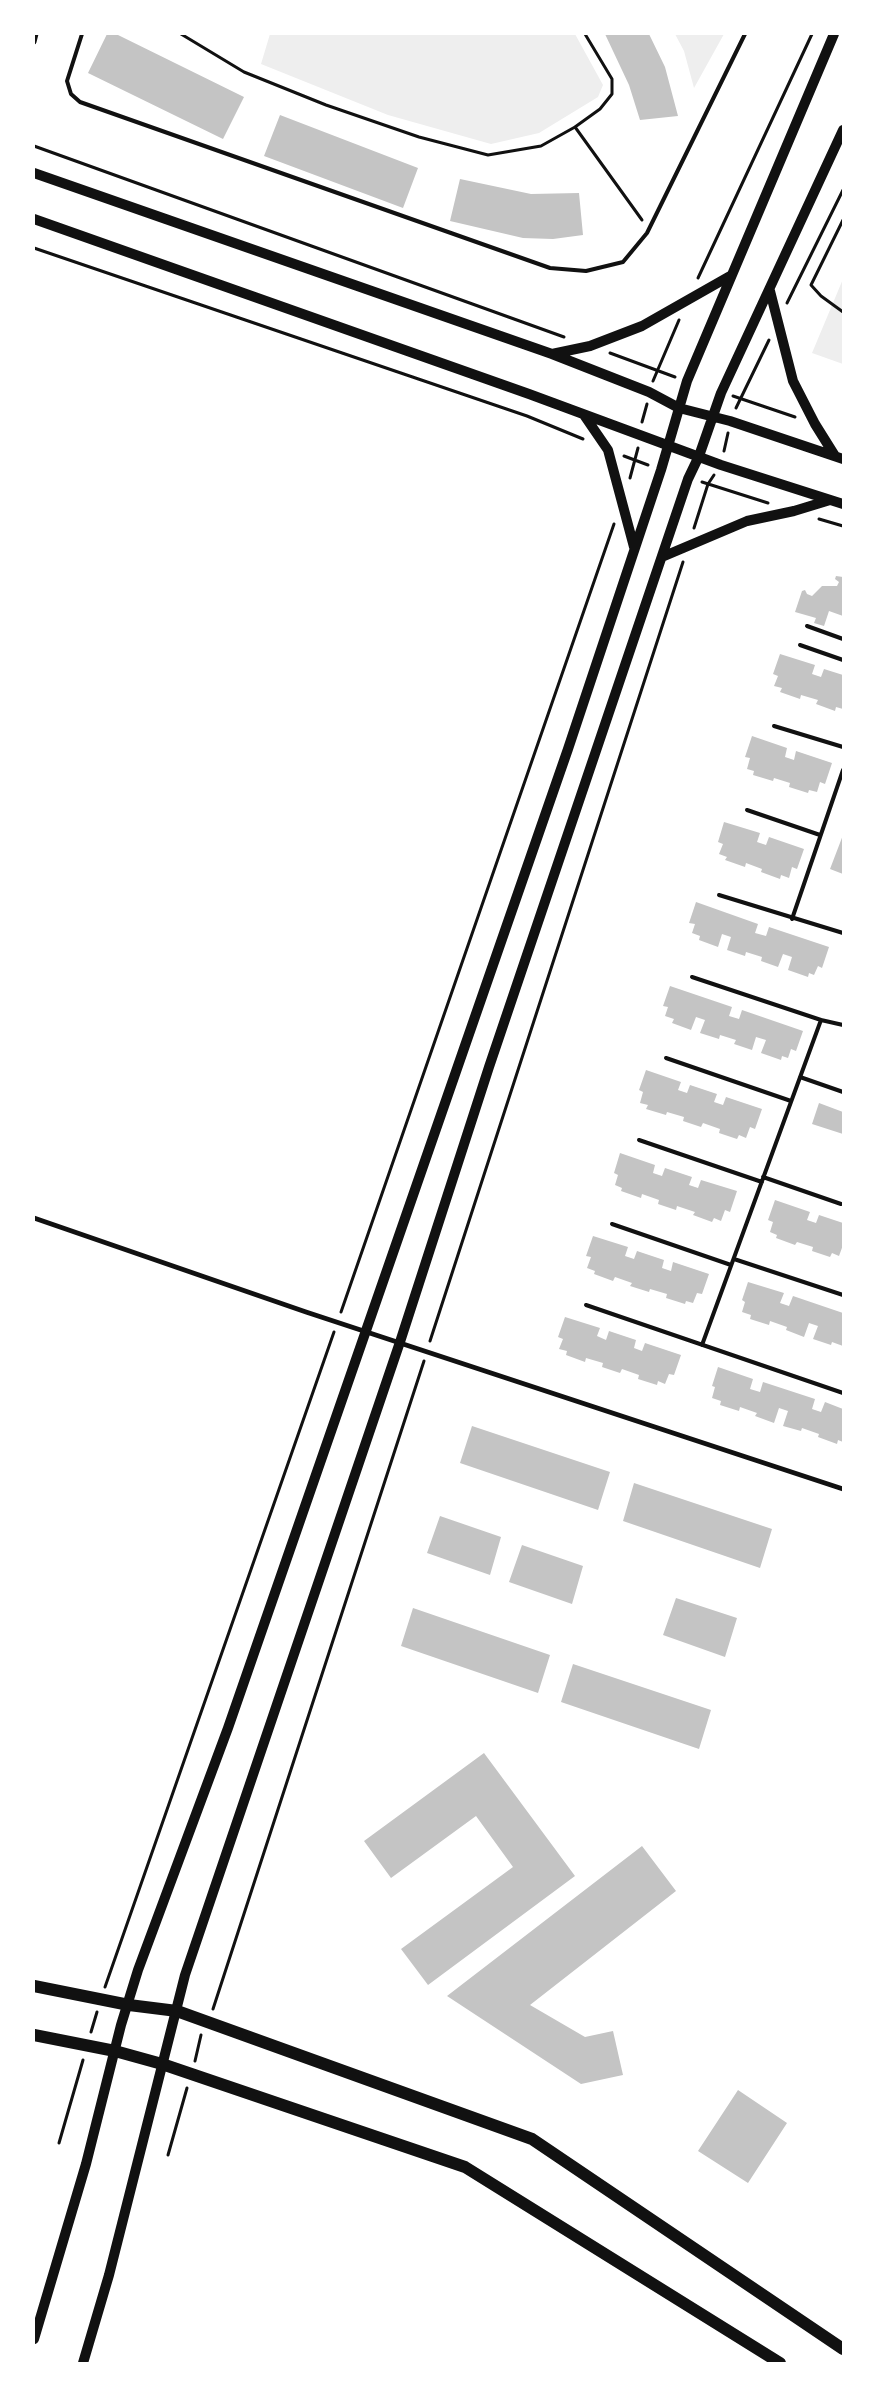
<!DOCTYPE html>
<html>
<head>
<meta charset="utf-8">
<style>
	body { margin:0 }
	#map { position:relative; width:877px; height:2397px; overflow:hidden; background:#fff; font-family:"Exo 2",sans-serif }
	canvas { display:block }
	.frame { position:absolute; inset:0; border:35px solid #fff; pointer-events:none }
</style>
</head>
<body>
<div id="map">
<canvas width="877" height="2397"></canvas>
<div class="frame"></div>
</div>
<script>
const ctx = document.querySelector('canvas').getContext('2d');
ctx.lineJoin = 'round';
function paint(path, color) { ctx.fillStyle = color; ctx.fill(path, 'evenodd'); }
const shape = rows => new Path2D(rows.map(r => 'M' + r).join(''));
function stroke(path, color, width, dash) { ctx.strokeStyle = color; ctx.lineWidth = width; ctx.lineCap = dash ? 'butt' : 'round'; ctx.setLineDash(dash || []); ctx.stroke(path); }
paint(shape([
	[270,34,575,34,603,85,598,97,539,133,491,144,388,115,261,64],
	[675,34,724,34,694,88,684,51],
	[843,279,843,364,812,353]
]), '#eee');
paint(shape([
	[107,34,116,34,244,97,223,139,88,73],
	[605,34,649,34,665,67,678,116,640,120,629,85],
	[280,115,418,168,403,208,264,156],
	[460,179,531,194,579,193,583,235,553,239,523,238,450,221],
	[836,576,843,577,843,616,829,611,824,626,814,623,816,618,795,612,802,591,805,590,807,594,812,596,822,586,837,586,839,582,835,579],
	[780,654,815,665,812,674,821,677,824,669,843,675,843,709,836,707,835,711,816,704,818,700,801,695,800,699,780,692,782,688,774,686,778,676,773,674],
	[752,736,787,748,785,757,794,760,796,751,832,763,825,784,820,782,817,792,809,790,808,793,789,787,790,783,774,778,773,781,753,775,754,771,747,769,750,758,745,757],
	[724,822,760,833,757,842,766,845,769,837,804,849,797,869,792,867,789,878,781,875,780,879,761,872,762,869,746,863,745,867,725,860,727,857,719,854,723,844,718,842],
	[843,835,843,874,830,869],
	[696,902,758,924,755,933,766,936,769,927,829,947,822,968,818,966,814,975,809,973,808,977,788,970,792,957,783,954,778,967,761,961,762,957,746,952,745,956,727,950,731,937,722,934,718,947,699,940,700,936,692,933,695,924,689,923],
	[670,986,732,1007,729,1016,739,1019,742,1010,803,1031,796,1051,791,1049,788,1058,782,1056,781,1060,761,1053,766,1040,756,1037,752,1050,734,1044,736,1040,720,1035,719,1039,700,1033,705,1020,696,1017,691,1030,672,1023,674,1019,665,1016,668,1007,663,1006],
	[646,1070,681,1082,678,1090,687,1093,690,1085,717,1094,714,1102,723,1105,726,1097,762,1109,755,1129,750,1127,746,1138,739,1135,737,1139,719,1133,720,1129,703,1123,701,1127,683,1121,684,1117,667,1112,666,1115,646,1109,648,1105,640,1103,643,1092,639,1090],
	[819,1103,843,1112,843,1134,812,1124],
	[620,1153,655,1165,653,1173,662,1176,665,1168,692,1177,689,1185,698,1188,701,1180,737,1191,730,1212,725,1210,721,1221,714,1218,712,1222,693,1215,695,1212,677,1206,676,1210,658,1204,659,1200,642,1194,641,1198,621,1191,622,1188,615,1185,618,1175,614,1173],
	[775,1200,810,1212,807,1220,816,1223,819,1215,843,1223,843,1245,839,1256,832,1253,830,1257,812,1251,813,1247,797,1242,795,1245,776,1238,777,1235,770,1232,773,1222,768,1220],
	[593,1236,628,1247,625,1256,634,1259,637,1251,664,1260,662,1268,671,1271,673,1262,709,1274,702,1294,697,1293,693,1303,686,1301,685,1304,666,1298,667,1294,650,1289,649,1292,630,1286,632,1283,615,1277,613,1281,594,1274,595,1271,587,1268,591,1257,586,1256],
	[748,1282,784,1293,780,1303,789,1306,793,1296,843,1313,843,1346,832,1342,831,1345,813,1339,818,1326,809,1323,804,1337,786,1330,787,1327,770,1321,769,1325,750,1319,751,1315,742,1312,745,1302,742,1300],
	[565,1317,600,1328,597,1336,606,1340,609,1331,636,1340,634,1348,642,1351,645,1343,681,1355,674,1375,669,1374,665,1384,658,1381,657,1385,638,1379,639,1375,622,1369,620,1373,602,1367,603,1363,586,1358,585,1362,566,1355,567,1351,559,1349,563,1339,558,1337],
	[718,1367,753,1379,750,1389,760,1392,763,1382,815,1399,812,1409,821,1412,825,1402,843,1409,843,1442,838,1440,837,1444,818,1437,819,1434,802,1428,801,1431,783,1426,788,1411,779,1408,774,1423,755,1416,757,1413,740,1407,739,1411,720,1405,721,1401,712,1398,715,1387,712,1386],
	[472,1426,610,1472,598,1510,460,1463],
	[634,1483,772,1529,760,1568,623,1521],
	[440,1516,501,1537,490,1575,427,1553],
	[522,1545,583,1566,572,1604,509,1582],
	[676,1598,737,1618,725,1657,663,1635],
	[413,1608,550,1655,538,1693,401,1646],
	[573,1664,711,1710,699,1749,561,1702],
	[484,1753,575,1876,428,1985,401,1949,513,1867,476,1816,391,1878,364,1841],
	[642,1846,676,1891,530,2005,585,2037,613,2031,623,2075,581,2084,447,1996],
	[738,2090,787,2123,748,2183,698,2151]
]), '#c4c4c4');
stroke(shape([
	[181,34,244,72,326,105,419,137,488,155,541,146,575,127,642,220],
	[575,127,600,109,612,94,612,79,585,34],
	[34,146,564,337],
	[843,220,811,285,821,296,843,312],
	[34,248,527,416,583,439],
	[698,278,812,34],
	[787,303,843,190],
	[610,353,675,377],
	[653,381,679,320],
	[733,396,795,417],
	[736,408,769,340],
	[642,422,647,404],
	[724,451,728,433],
	[624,456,648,465],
	[630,478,638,448],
	[702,482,768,503],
	[819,519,843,526],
	[694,528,708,484,714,475],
	[341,1312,614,524],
	[430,1341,683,562],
	[105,1987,334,1332],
	[213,2009,424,1361],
	[91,2032,97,2012],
	[195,2061,201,2035],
	[59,2143,83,2060],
	[168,2155,187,2088]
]), '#111', 3);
stroke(shape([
	[82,34,67,81,71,94,80,102,550,268,586,271,623,262,647,233,745,34],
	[807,626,843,639],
	[800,645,843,660],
	[774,726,843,747],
	[747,810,820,835],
	[719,895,843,933],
	[792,919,843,770],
	[692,977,821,1020,843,1025],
	[666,1058,791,1101],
	[800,1077,843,1092],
	[639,1140,762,1182],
	[763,1177,841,1204],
	[612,1224,731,1265],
	[734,1259,843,1295],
	[586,1305,843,1393],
	[702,1345,821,1020]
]), '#111', 4);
stroke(shape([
	[34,42,36,34],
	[34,1218,306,1312,843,1489]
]), '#111', 5);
stroke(shape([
	[34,173,552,354,649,392,679,408,730,421,843,459],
	[34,219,529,394,721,465,843,504],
	[770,291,793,381,815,424,835,456],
	[552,354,590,346,642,326,730,276],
	[584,415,608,450,634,547],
	[662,557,747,521,794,511,830,500],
	[34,2339,86,2164,121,2025,138,1970,228,1728,568,749,661,470,687,381,834,34],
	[83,2363,109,2275,185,1975,400,1342,489,1067,688,479,699,456,721,393,843,130]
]), '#111', 10);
stroke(shape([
	[34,1986,129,2005,177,2011,532,2139,843,2349],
	[34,2035,115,2051,162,2064,465,2167,780,2363]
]), '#111', 12);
</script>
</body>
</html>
